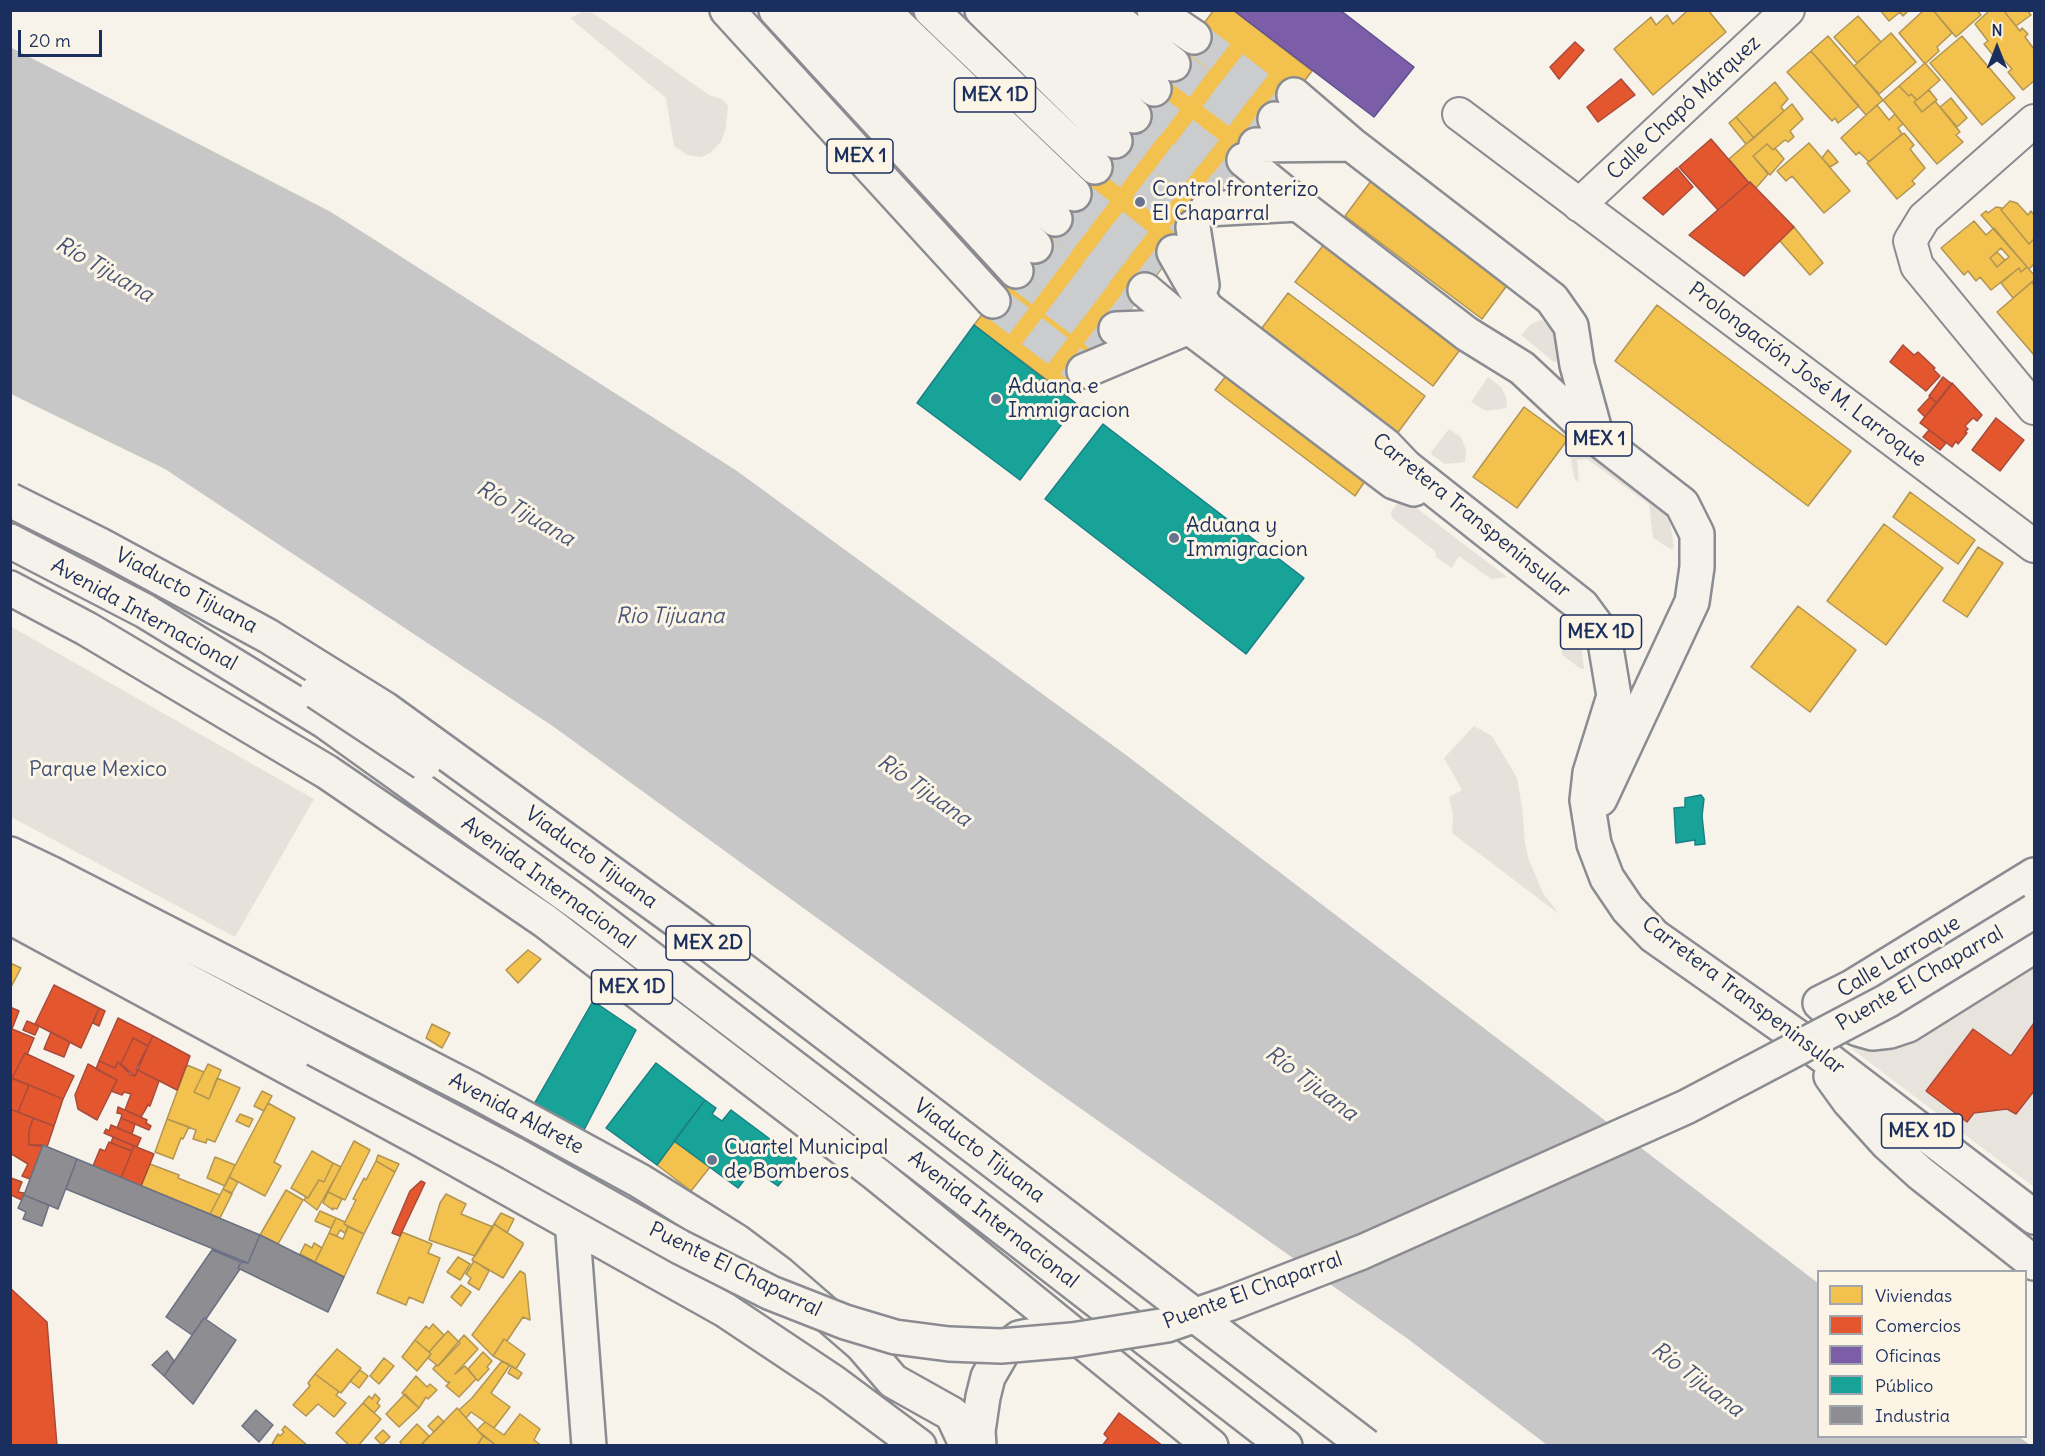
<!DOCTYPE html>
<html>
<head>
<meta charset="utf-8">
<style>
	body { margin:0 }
	#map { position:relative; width:2045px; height:1456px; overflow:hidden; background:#f7f3ea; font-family:Delius,sans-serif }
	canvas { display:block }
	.frame { position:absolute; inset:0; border:12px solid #1b2f5e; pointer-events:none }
	.legend { position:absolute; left:1817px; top:1270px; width:210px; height:168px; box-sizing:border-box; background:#fcf5e5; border:2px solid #a2a6af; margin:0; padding:8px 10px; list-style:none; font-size:18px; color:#1b2f5e }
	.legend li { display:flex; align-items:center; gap:12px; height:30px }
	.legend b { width:30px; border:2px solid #a2a6af }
	.north { position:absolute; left:1967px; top:18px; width:60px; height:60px; -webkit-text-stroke:4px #fcf5e5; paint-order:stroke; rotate:0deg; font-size:16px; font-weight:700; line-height:24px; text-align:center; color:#1b2f5e }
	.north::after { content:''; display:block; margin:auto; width:21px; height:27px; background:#1b2f5e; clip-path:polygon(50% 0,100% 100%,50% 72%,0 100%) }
	.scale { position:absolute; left:18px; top:30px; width:84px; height:27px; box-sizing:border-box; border:3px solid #1b2f5e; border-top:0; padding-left:8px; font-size:18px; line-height:21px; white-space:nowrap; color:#1b2f5e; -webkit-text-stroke:4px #fcf5e5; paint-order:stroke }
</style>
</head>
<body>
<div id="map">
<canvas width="2045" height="1456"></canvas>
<div class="frame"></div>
<ul class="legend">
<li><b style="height:16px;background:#f2c14e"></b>Viviendas</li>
<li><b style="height:16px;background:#e4572e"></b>Comercios</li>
<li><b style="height:16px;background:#7b5ea7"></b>Oficinas</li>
<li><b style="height:16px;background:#17a398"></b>Público</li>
<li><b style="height:16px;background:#8d8d92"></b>Industria</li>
</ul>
<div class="north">N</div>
<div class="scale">20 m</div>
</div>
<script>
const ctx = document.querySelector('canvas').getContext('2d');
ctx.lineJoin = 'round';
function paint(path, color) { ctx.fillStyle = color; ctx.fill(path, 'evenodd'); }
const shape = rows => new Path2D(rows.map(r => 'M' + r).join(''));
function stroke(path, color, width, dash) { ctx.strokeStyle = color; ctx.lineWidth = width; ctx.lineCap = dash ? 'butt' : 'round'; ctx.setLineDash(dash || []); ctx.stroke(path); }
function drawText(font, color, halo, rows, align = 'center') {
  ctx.font = font + ' Delius,sans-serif'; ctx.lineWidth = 6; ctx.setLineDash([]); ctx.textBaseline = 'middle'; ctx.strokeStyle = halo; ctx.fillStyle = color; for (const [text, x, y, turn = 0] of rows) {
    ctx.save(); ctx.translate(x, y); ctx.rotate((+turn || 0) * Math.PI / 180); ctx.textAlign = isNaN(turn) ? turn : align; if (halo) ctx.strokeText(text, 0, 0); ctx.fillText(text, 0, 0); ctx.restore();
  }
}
paint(shape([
	[2034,965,2034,1187,1852,1049,1873,1036]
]), '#e8e4dd');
paint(shape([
	[582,12,593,13,709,95,722,99,728,106,726,128,721,142,710,153,701,157,687,155,674,146,666,98,570,18],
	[1541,320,1552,325,1556,332,1559,358,1558,361,1554,362,1521,335,1531,324],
	[1488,377,1501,387,1506,397,1507,408,1486,411,1471,402],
	[1449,429,1461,437,1466,450,1465,462,1445,464,1432,455,1431,452],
	[1567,435,1666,508,1669,515,1674,547,1672,550,1653,538,1649,504,1587,459,1577,460,1579,483,1574,478],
	[1402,497,1507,577,1491,579,1459,556,1452,568,1436,557,1435,551,1392,518,1391,512],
	[10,626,314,799,235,937,11,817],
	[1575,628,1579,631,1584,667,1584,669,1581,669,1562,655,1560,631,1562,629],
	[1474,726,1492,736,1517,778,1522,807,1525,843,1529,860,1543,893,1559,914,1452,833,1453,815,1449,797,1462,790,1444,758]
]), '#e6e2db');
paint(shape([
	[10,47,331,212,737,471,1126,755,1818,1283,1818,1436,2018,1436,2030,1445,1547,1445,1408,1339,1043,1082,554,727,165,469,11,394]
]), '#c7c7c7');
const homes = shape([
	[1214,10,1233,10,1312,71,1066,394,974,325,1214,10],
	[1688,10,1708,10,1726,32,1653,95,1614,49,1651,17,1656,25,1667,15,1673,24,1688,10],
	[1880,10,1909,10,1903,16,1900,12,1889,21,1880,10],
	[1924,10,1933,10,1952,33,1937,47,1939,51,1925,64,1899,33,1924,10],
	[1933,10,1977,10,1981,15,1956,37,1933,10],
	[1990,10,2003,10,2020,31,2022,28,2028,34,2025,37,2034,49,2034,81,2023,90,2008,72,2012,69,2001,57,1997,60,1984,44,1988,41,1975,24,1990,10],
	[2003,10,2027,10,2031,15,2016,26,2003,10],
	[1858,16,1881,42,1857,63,1834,37,1858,16],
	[1891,33,1916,62,1879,94,1854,66,1891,33],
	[1828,36,1883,100,1866,115,1811,51,1828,36],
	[1962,36,2015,98,1982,125,1930,63,1962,36],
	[1811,51,1859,106,1838,123,1835,118,1832,121,1787,72,1811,51],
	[1925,63,1940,80,1917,100,1911,94,1909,96,1899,86,1925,63],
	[1775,82,1788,99,1781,107,1784,111,1754,138,1736,117,1775,82],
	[1899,86,1909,96,1911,94,1917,100,1914,102,1922,112,1935,101,1960,132,1956,135,1963,142,1937,164,1883,100,1899,86],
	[1929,90,1937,100,1922,112,1914,102,1929,90],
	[1951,98,1967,118,1957,127,1940,107,1951,98],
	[1792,104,1803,119,1790,131,1794,137,1788,142,1785,140,1773,150,1767,144,1753,156,1768,174,1756,188,1750,182,1749,183,1729,159,1792,104],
	[1877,105,1889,120,1895,114,1903,124,1898,128,1902,134,1869,162,1859,152,1856,155,1841,138,1877,105],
	[1736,117,1754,138,1746,144,1729,123,1736,117],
	[1904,133,1914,145,1910,149,1925,168,1912,181,1915,184,1897,199,1867,163,1904,133],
	[1809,143,1850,191,1824,213,1792,176,1786,181,1777,171,1809,143],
	[1767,144,1773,150,1775,148,1784,159,1770,175,1753,156,1767,144],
	[1828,150,1838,162,1830,167,1822,158,1828,150],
	[1377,173,1514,276,1482,319,1345,216,1377,173],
	[2010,201,2017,203,2028,215,2031,211,2034,215,2034,239,2029,244,2001,210,2010,201],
	[1996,207,2002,208,2001,210,2029,244,2034,239,2034,264,2029,269,1981,215,1986,211,1988,213,1996,207],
	[1974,221,1986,235,1994,228,2027,267,2021,272,2019,268,1991,290,1980,277,1976,281,1968,271,1964,275,1941,248,1974,221],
	[2001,248,2009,257,1997,267,1990,258,2001,248],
	[1794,227,1823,263,1810,275,1779,240,1794,227],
	[1328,239,1465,343,1433,386,1295,282,1328,239],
	[1997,252,2005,260,1997,267,1990,258,1997,252],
	[2027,267,2034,275,2034,280,2013,298,2001,283,2019,268,2021,272,2027,267],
	[2032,282,2034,286,2034,355,1997,312,2032,282],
	[1288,293,1425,396,1393,439,1256,336,1288,293],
	[1657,305,1851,451,1808,506,1615,361,1657,305],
	[1239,359,1377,463,1355,496,1215,390,1239,359],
	[1524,407,1568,439,1517,508,1473,477,1524,407],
	[1910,492,1975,540,1958,564,1893,517,1910,492],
	[1884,524,1943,568,1886,645,1827,601,1884,524],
	[1978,547,2003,563,1967,617,1943,601,1978,547],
	[1798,606,1856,650,1810,712,1751,667,1798,606],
	[528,950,541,959,518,983,506,970,528,950],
	[10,963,21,968,10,989,10,963],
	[432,1024,450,1033,442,1048,426,1038,432,1024],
	[208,1064,221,1070,209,1099,194,1092,208,1064],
	[187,1065,204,1072,194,1092,209,1099,217,1078,240,1088,215,1142,207,1139,206,1143,193,1139,196,1130,167,1119,187,1065],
	[262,1091,272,1096,264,1111,254,1106,262,1091],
	[268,1103,295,1118,274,1162,281,1166,265,1196,229,1177,268,1103],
	[240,1114,253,1119,249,1127,236,1121,240,1114],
	[167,1119,189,1127,183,1139,181,1138,173,1159,155,1152,167,1119],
	[354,1141,370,1150,345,1200,328,1192,354,1141],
	[674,1141,710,1167,691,1191,657,1165,674,1141],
	[312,1151,333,1163,324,1182,319,1180,308,1198,291,1188,312,1151],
	[378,1155,399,1164,395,1172,376,1161,378,1155],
	[215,1157,235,1165,225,1186,207,1178,215,1157],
	[376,1161,395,1172,364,1234,344,1224,356,1200,353,1199,364,1178,366,1180,376,1161],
	[333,1163,341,1167,317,1210,304,1200,306,1197,308,1198,319,1180,324,1182,333,1163],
	[150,1164,179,1175,178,1178,220,1195,210,1214,141,1186,150,1164],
	[229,1177,238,1182,232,1193,223,1189,229,1177],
	[223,1189,232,1194,220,1218,210,1214,223,1189],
	[286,1190,303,1200,278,1244,260,1235,286,1190],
	[328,1192,342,1199,337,1209,333,1208,333,1210,323,1203,328,1192],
	[446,1194,466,1204,461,1214,493,1227,475,1256,429,1240,440,1203,446,1194],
	[320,1211,336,1218,331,1228,315,1221,320,1211],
	[501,1213,514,1219,507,1233,494,1224,501,1213],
	[336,1218,345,1222,344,1224,348,1227,345,1233,340,1230,337,1236,329,1233,336,1218],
	[494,1224,523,1243,523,1245,503,1278,472,1260,494,1224],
	[348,1227,364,1234,344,1277,315,1262,329,1233,343,1239,348,1227],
	[402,1232,432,1244,428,1253,440,1258,423,1303,409,1297,406,1305,377,1293,402,1232],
	[314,1243,322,1248,315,1262,300,1254,305,1244,312,1248,314,1243],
	[458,1257,470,1264,460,1280,447,1272,458,1257],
	[474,1261,489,1271,479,1290,468,1283,471,1278,466,1274,474,1261],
	[520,1271,525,1274,530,1320,523,1317,507,1341,504,1339,493,1356,472,1335,520,1271],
	[461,1285,471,1292,461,1306,451,1297,461,1285],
	[433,1324,444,1335,429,1352,415,1340,426,1326,429,1329,433,1324],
	[448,1331,460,1343,438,1366,428,1358,431,1354,429,1352,448,1331],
	[464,1335,478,1349,455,1374,465,1366,476,1379,459,1397,446,1386,450,1382,447,1382,433,1369,436,1365,438,1366,464,1335],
	[504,1339,525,1354,516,1369,493,1356,504,1339],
	[415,1340,431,1354,417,1371,402,1357,415,1340],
	[337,1349,361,1368,341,1393,315,1374,337,1349],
	[483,1352,492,1361,487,1367,489,1369,478,1381,468,1369,483,1352],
	[384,1358,394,1366,379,1384,370,1376,384,1358],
	[502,1361,510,1365,491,1393,510,1407,494,1428,471,1412,466,1418,459,1410,472,1398,502,1361],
	[512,1366,522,1373,518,1379,508,1373,512,1366],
	[360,1370,368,1376,359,1388,350,1381,360,1370],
	[315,1374,339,1392,336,1395,346,1403,334,1417,318,1404,306,1416,293,1405,310,1386,308,1383,315,1374],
	[416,1376,427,1387,430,1384,437,1390,428,1399,426,1397,419,1408,402,1393,416,1376],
	[375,1394,380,1399,377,1403,380,1406,374,1413,363,1403,369,1396,372,1399,375,1394],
	[405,1394,419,1408,399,1427,386,1414,405,1394],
	[363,1403,381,1419,358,1446,350,1446,336,1433,363,1403],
	[457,1408,483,1436,477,1446,426,1446,423,1443,457,1408],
	[520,1414,540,1429,534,1440,542,1446,497,1446,477,1430,485,1422,504,1435,520,1414],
	[438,1416,444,1422,434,1432,428,1426,438,1416],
	[417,1424,429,1436,420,1446,403,1446,400,1442,417,1424],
	[285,1426,308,1446,271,1446,278,1434,280,1436,284,1432,282,1430,285,1426],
	[383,1430,390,1437,382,1445,375,1438,383,1430],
	[483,1436,497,1446,477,1446,483,1436]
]);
paint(homes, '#f2c14e');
stroke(homes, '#b29553', 1.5);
const shops = shape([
	[1575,42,1584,50,1559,79,1550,67,1575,42],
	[1621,79,1635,95,1598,122,1587,107,1621,79],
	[1711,139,1749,183,1718,210,1679,167,1711,139],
	[1677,168,1693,187,1663,215,1643,198,1677,168],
	[1750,182,1794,227,1744,276,1689,235,1750,182],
	[1903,345,1914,355,1918,352,1935,368,1933,369,1940,376,1926,391,1890,362,1903,345],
	[1943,377,1952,384,1937,403,1929,396,1943,377],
	[1952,383,1982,415,1977,421,1973,418,1965,426,1968,429,1965,432,1967,433,1958,444,1956,441,1952,447,1920,423,1952,383],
	[1930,397,1937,403,1925,417,1918,410,1930,397],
	[1996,418,2024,440,2000,471,1972,450,1996,418],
	[1929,430,1946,443,1940,450,1923,437,1929,430],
	[54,985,99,1008,81,1048,35,1024,54,985],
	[10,1007,19,1011,12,1029,34,1038,27,1055,25,1053,12,1078,10,1078,10,1007],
	[99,1008,105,1011,99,1026,93,1023,99,1008],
	[118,1018,153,1036,148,1046,133,1038,121,1064,118,1062,115,1068,99,1061,118,1018],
	[27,1021,39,1026,35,1035,23,1030,27,1021],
	[2034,1023,2034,1091,2016,1114,2007,1109,1974,1113,1967,1122,1926,1091,1973,1029,2011,1056,2034,1023],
	[51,1032,70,1042,64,1057,44,1049,51,1032],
	[153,1036,190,1056,177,1090,136,1069,153,1036],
	[133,1038,148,1046,135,1076,121,1064,133,1038],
	[25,1053,74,1076,63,1099,12,1078,25,1053],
	[99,1061,115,1068,118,1062,131,1075,135,1076,138,1070,159,1081,150,1106,148,1105,141,1117,125,1110,131,1094,124,1092,122,1095,111,1091,117,1080,96,1069,99,1061],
	[88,1064,117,1080,97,1120,78,1109,75,1095,88,1064],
	[10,1078,29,1085,18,1112,10,1109,10,1078],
	[29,1085,63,1099,54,1126,18,1112,29,1085],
	[118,1107,147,1120,146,1123,151,1126,149,1130,121,1118,122,1114,117,1113,118,1107],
	[10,1109,33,1118,29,1131,29,1145,43,1145,30,1179,22,1176,28,1164,10,1153,10,1109],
	[33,1118,54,1126,47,1147,29,1145,29,1131,33,1118],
	[121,1118,135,1124,132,1134,117,1128,121,1118],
	[111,1125,141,1138,137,1147,104,1133,106,1129,109,1131,111,1125],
	[113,1137,134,1146,132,1151,111,1143,113,1137],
	[109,1142,132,1151,121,1178,93,1166,100,1149,105,1151,109,1142],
	[134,1146,154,1154,141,1186,121,1178,134,1146],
	[11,1178,22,1182,18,1192,24,1193,22,1200,11,1195,11,1178],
	[421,1181,425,1183,400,1236,392,1233,410,1191,421,1181],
	[10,1288,47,1322,57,1446,10,1446,10,1288],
	[1119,1413,1163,1446,1102,1446,1108,1438,1104,1434,1119,1413]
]);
paint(shops, '#e4572e');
stroke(shops, '#a84b3c', 1.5);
const offices = shape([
	[1233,10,1340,10,1414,67,1374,117,1233,10]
]);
paint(offices, '#7b5ea7');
stroke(offices, '#5e5091', 1.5);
const public = shape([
	[974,325,1077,404,1020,480,917,403,974,325],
	[1103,424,1304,578,1246,654,1045,499,1103,424],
	[1701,795,1704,799,1702,816,1705,844,1695,845,1695,840,1676,843,1674,808,1685,807,1685,798,1701,795],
	[593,1001,636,1030,584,1130,534,1104,593,1001],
	[656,1063,705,1100,657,1165,606,1128,656,1063],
	[705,1100,716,1108,712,1114,722,1121,731,1110,798,1160,778,1186,753,1169,738,1188,674,1141,705,1100]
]);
paint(public, '#17a398');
stroke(public, '#188087', 1.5);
const industry = shape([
	[43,1145,77,1159,58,1209,24,1195,43,1145],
	[77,1159,260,1235,248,1263,66,1189,77,1159],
	[24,1195,49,1205,42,1226,23,1219,26,1212,18,1208,24,1195],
	[260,1235,344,1277,328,1312,238,1268,241,1262,248,1263,260,1235],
	[212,1250,241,1262,238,1268,240,1269,206,1319,204,1318,192,1335,166,1317,212,1250],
	[204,1318,236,1340,193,1404,164,1376,204,1318],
	[167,1351,174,1361,164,1376,152,1365,167,1351],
	[256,1410,273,1425,259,1442,242,1426,256,1410]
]);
paint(industry, '#8d8d92');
stroke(industry, '#6b7182', 1.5);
stroke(shape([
	[1194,37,1284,107],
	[1173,64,1265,132],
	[1144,103,1235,173],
	[1124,128,1216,197],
	[1104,154,1151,190,1193,227],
	[1074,194,1164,265],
	[1055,219,1145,290],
	[1035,246,1126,316],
	[1016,271,1107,341],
	[993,301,1084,371]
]), '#cbccce', 33, [33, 16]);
const street = shape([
	[1459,114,2034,546],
	[2034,121,1924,218,1910,241,1917,266,2034,408],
	[1579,205,1788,10]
]);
const secondary = shape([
	[10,854,52,874,471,1089,640,1181,701,1219,736,1241,780,1274,862,1345,893,1381,952,1414,967,1446],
	[2034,875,1852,987,1820,1003,1840,1021,1858,1029,1872,1033,1890,1031,1908,1025,2034,946],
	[10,886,315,1049],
	[10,917,422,1140,725,1310,833,1382,919,1446],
	[571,1207,589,1446]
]);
const highway = shape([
	[727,10,993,301],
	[776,10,1016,271],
	[806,10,1035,246],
	[840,10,1055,219],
	[882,10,1074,194],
	[931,10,1095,167],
	[982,10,1115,141],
	[1023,10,1134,116],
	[1061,10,1154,89],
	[1104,10,1173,64],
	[1154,10,1194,37],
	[1294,95,1351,144,1552,299,1571,326,1577,365,1597,438],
	[1275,119,1323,135],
	[1256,145,1351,144],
	[1244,160,1298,204,1467,334,1522,368,1597,438,1682,504,1697,534,1697,567,1692,602,1600,799],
	[1207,209,1298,204],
	[1193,227,1202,285],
	[1174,252,1206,308,1385,445,1406,467,1582,606,1604,636,1614,696,1590,773,1587,800,1594,844,1607,878,1628,909,1654,936,1809,1045,2034,1217],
	[1145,290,1189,327,1394,482,1414,489],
	[1116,329,1169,327],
	[1084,371,1189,327],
	[10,541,145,611,326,722,582,906,919,1163,1285,1446],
	[10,588,87,629,327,772,545,921,876,1174,1211,1446],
	[1831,1076,1849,1101,1887,1143,1920,1173,2034,1263],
	[979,1446,978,1431,983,1397,988,1377,1003,1351,1019,1338,1029,1336]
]);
stroke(street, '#8a8c91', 36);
stroke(secondary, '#8a8c91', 38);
stroke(highway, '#8a8c91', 38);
stroke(street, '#f5f2ec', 32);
stroke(secondary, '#f5f2ec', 33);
stroke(highway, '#f5f2ec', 33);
const secondaryBridge = shape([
	[315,1049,512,1153,680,1247,771,1293,845,1322,895,1337,949,1344,1001,1346,1072,1340,1167,1325,1228,1304,1362,1252,1686,1107,1887,1001,2034,911]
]);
const highwayBridge = shape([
	[10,500,100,545,268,636,385,709,697,935,1366,1446],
	[317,692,424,763]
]);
stroke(secondaryBridge, '#8a8c91', 38, []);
stroke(highwayBridge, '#8a8c91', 38, []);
stroke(secondaryBridge, '#f5f2ec', 33);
stroke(highwayBridge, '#f5f2ec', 33);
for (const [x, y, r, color] of [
	[1140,202,6,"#68748f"],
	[996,399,6,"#68748f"],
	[1174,538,6,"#68748f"],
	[712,1160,6,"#68748f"]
]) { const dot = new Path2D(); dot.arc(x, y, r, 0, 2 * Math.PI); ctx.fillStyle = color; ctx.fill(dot); stroke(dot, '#fcf5e5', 2); }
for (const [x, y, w] of [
	[995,95,81],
	[860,156,66],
	[1599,439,66],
	[1601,632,81],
	[708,943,84],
	[632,987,81],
	[1922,1131,81]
]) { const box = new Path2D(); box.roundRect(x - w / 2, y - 17, w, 34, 4.5); ctx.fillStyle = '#fcf5e5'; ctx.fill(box); stroke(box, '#1b2f5e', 1.5); }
drawText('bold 20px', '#1b2f5e', null, [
	["MEX 1D",995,95],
	["MEX 1",860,156],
	["MEX 1",1599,439],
	["MEX 1D",1601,632],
	["MEX 2D",708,943],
	["MEX 1D",632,987],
	["MEX 1D",1922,1131]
]);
drawText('21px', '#1b2f5e', '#fcf5e5', [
	["Calle Chapó Márquez",1684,108,-43],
	["Prolongación José M. Larroque",1807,375,37],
	["Carretera Transpeninsular",1471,516,39],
	["Viaducto Tijuana",186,591,28],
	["Avenida Internacional",144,615,29],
	["Viaducto Tijuana",591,858,36],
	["Avenida Internacional",548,883,36],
	["Calle Larroque",1899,957,-31],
	["Puente El Chaparral",1920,979,-30],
	["Carretera Transpeninsular",1743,996,37],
	["Avenida Aldrete",516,1114,28],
	["Viaducto Tijuana",979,1151,37],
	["Avenida Internacional",993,1220,38],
	["Puente El Chaparral",735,1270,26],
	["Puente El Chaparral",1253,1291,-20]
]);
drawText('21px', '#1b2f5e', '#fcf5e5', [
	["Control fronterizo",1152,190],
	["El Chaparral",1152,214],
	["Aduana e",1008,387],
	["Immigracion",1008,411],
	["Aduana y",1186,526],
	["Immigracion",1186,550],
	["Cuartel Municipal",724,1148],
	["de Bomberos",724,1172]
], 'left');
drawText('21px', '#425176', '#fcf5e5', [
	["Parque Mexico",98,770]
]);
drawText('italic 22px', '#485779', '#fcf5e5', [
	["Río Tijuana",104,270,30],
	["Río Tijuana",525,514,30],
	["Rio Tijuana",670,617],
	["Río Tijuana",924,791,35],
	["Río Tijuana",1311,1084,37],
	["Río Tijuana",1697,1380,37]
]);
</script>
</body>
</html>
